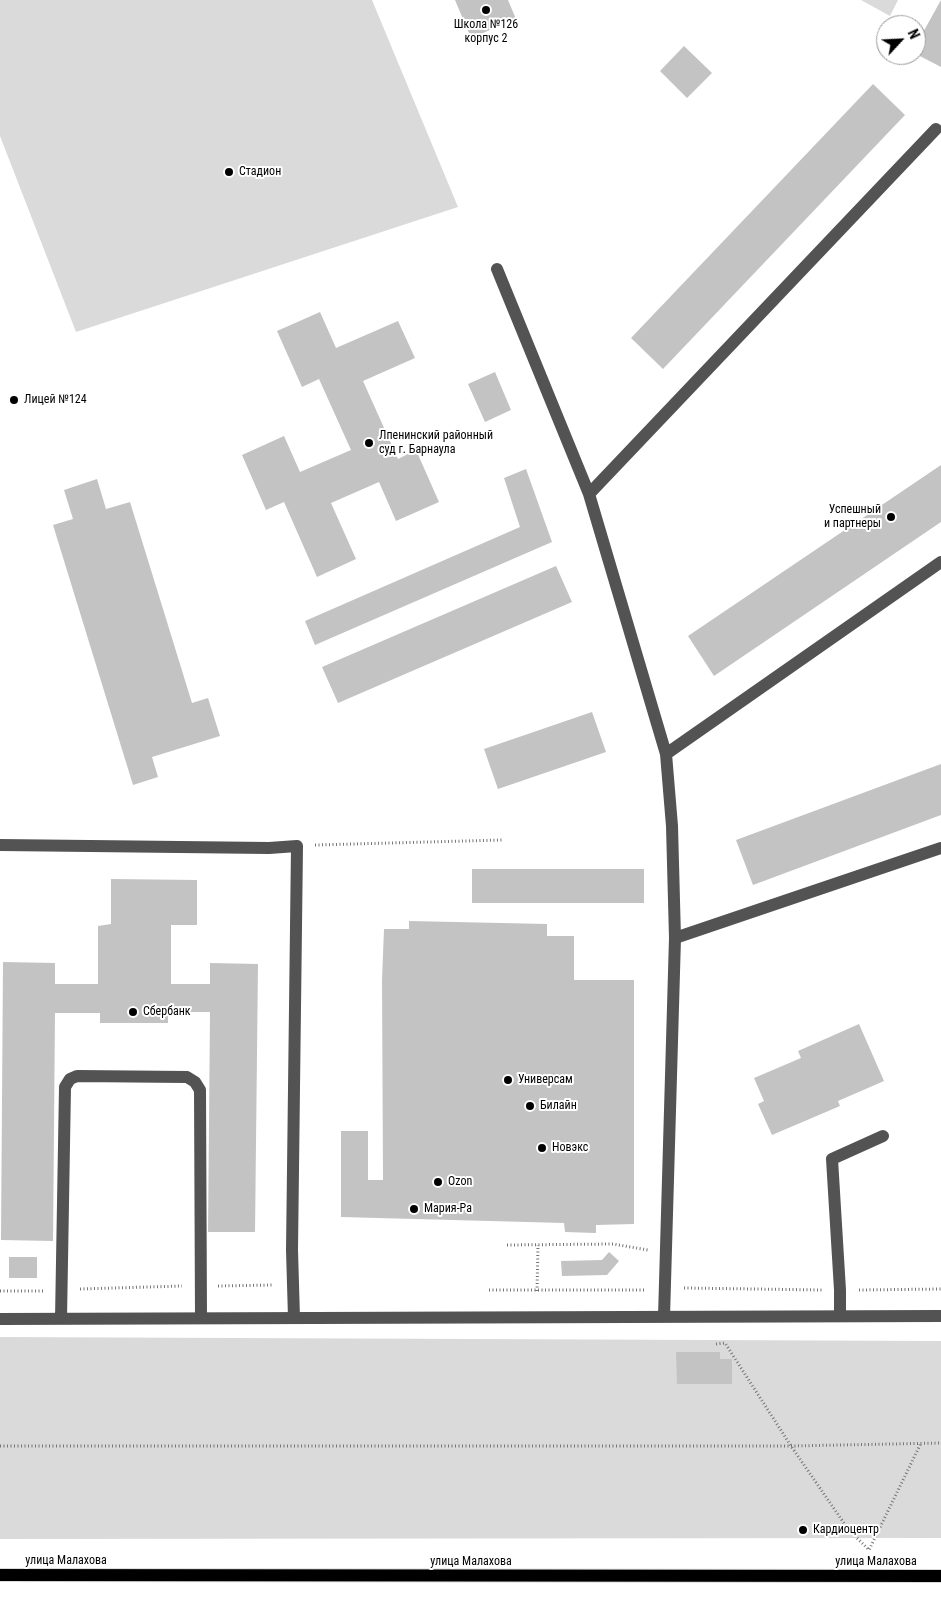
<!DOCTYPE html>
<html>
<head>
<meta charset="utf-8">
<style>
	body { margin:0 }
	#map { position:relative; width:941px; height:1604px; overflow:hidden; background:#fff; font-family:"Roboto Condensed",sans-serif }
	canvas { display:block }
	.north { position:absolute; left:876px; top:15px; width:50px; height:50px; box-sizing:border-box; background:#fff; border:1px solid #999; border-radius:50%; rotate:65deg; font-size:14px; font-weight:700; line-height:20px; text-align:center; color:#000 }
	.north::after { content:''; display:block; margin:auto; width:18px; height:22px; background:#000; clip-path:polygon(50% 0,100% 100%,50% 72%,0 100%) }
</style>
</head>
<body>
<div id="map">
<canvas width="941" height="1604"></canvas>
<div class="north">N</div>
</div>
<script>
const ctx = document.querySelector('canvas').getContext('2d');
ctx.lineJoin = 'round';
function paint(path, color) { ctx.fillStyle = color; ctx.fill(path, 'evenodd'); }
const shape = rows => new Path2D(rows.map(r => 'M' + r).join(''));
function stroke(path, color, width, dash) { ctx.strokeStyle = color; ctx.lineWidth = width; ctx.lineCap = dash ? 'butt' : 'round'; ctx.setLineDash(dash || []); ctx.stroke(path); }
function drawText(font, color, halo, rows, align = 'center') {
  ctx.font = font + ' "Roboto Condensed",sans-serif'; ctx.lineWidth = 4; ctx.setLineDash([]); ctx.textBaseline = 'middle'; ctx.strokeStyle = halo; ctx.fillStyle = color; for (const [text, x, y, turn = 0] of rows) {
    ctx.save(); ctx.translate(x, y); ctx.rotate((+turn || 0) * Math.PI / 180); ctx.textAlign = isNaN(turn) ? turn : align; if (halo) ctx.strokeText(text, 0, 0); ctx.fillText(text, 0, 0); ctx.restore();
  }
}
paint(shape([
	[0,0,372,0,458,207,76,332,0,136],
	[861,0,898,0,890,16],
	[0,1337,941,1341,941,1538,0,1539]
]), '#dadada');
paint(shape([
	[455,0,508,0,516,19,471,38],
	[941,0,941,67,916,54,916,45],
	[684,46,712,73,687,98,660,71],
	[873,84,905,115,663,369,631,338],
	[320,312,336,348,398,321,415,358,363,381,398,459,416,450,439,502,396,521,379,482,331,503,356,559,317,577,284,502,266,510,242,455,284,436,300,472,351,450,319,379,302,387,277,331],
	[495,372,511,410,485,422,468,384],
	[941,465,941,522,714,676,688,636],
	[526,469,552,542,315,645,305,621,520,527,504,478],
	[97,479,106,509,130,502,192,703,208,698,220,736,152,757,158,777,133,785,53,525,73,519,64,490],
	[556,566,572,602,338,703,322,667],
	[592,712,606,752,498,789,484,749],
	[941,764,941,815,753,885,736,840],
	[472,869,644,869,644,903,472,903],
	[111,879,197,880,197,925,171,925,171,984,210,984,210,963,258,964,255,1232,208,1232,210,1012,168,1012,168,1023,100,1023,100,1013,55,1013,53,1241,1,1240,3,962,55,963,55,984,98,984,98,926,111,924],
	[409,921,547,924,547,936,574,936,574,980,634,980,634,1224,596,1225,596,1233,565,1232,564,1223,341,1217,341,1131,368,1131,368,1180,383,1180,382,980,384,929,409,929],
	[859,1024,884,1081,838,1101,840,1106,772,1135,758,1104,764,1101,754,1078,801,1058,798,1051],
	[609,1252,619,1261,607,1275,562,1276,561,1261,602,1260],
	[9,1257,37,1257,37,1278,9,1278],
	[676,1352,720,1352,720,1359,732,1359,732,1384,677,1384]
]), '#c3c3c3');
const major = shape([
	[0,1575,941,1576]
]);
stroke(major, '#dbdbdb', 14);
stroke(shape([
	[315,845,502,840],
	[507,1245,613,1244,648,1250],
	[218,1286,274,1285],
	[684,1288,823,1290],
	[80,1289,182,1286],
	[489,1290,646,1290],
	[859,1290,941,1289],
	[0,1291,44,1291],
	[537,1291,538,1245],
	[716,1344,725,1343,791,1446,848,1529,869,1550,921,1443],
	[0,1446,791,1446,941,1443]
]), '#757575', 3, [1, 2.5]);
stroke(shape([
	[497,269,589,494,666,754,672,826,675,938,664,1317],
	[589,494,936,129],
	[666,754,941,562],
	[0,845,269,848,297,846,292,1250,294,1318],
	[675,938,941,848],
	[840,1316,840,1290,832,1159,883,1136],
	[0,1319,941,1316],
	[61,1319,65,1087,70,1079,77,1076,187,1077,195,1082,200,1090,201,1318]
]), '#535353', 12);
stroke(major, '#000', 12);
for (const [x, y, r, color] of [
	[486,10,5,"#000"],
	[229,172,5,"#000"],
	[14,400,5,"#000"],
	[369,443,5,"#000"],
	[891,517,5,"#000"],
	[133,1012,5,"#000"],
	[508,1080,5,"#000"],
	[530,1106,5,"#000"],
	[542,1148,5,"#000"],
	[438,1182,5,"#000"],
	[414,1209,5,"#000"],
	[803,1530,5,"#000"]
]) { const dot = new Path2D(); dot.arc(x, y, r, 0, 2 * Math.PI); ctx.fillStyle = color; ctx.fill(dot); stroke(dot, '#fff', 2); }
drawText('12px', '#000', '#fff', [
	["Школа №126",486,25,"center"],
	["корпус 2",486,39,"center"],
	["Стадион",239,172],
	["Лицей №124",24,400],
	["Лпенинский районный",379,436],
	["суд г. Барнаула",379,450],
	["Успешный",881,510,"right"],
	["и партнеры",881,524,"right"],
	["Сбербанк",143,1012],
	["Универсам",518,1080],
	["Билайн",540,1106],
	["Новэкс",552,1148],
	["Ozon",448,1182],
	["Мария-Ра",424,1209],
	["Кардиоцентр",813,1530]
], 'left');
drawText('12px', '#000', '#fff', [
	["улица Малахова",66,1561],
	["улица Малахова",471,1562],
	["улица Малахова",876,1562]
]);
</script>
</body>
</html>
